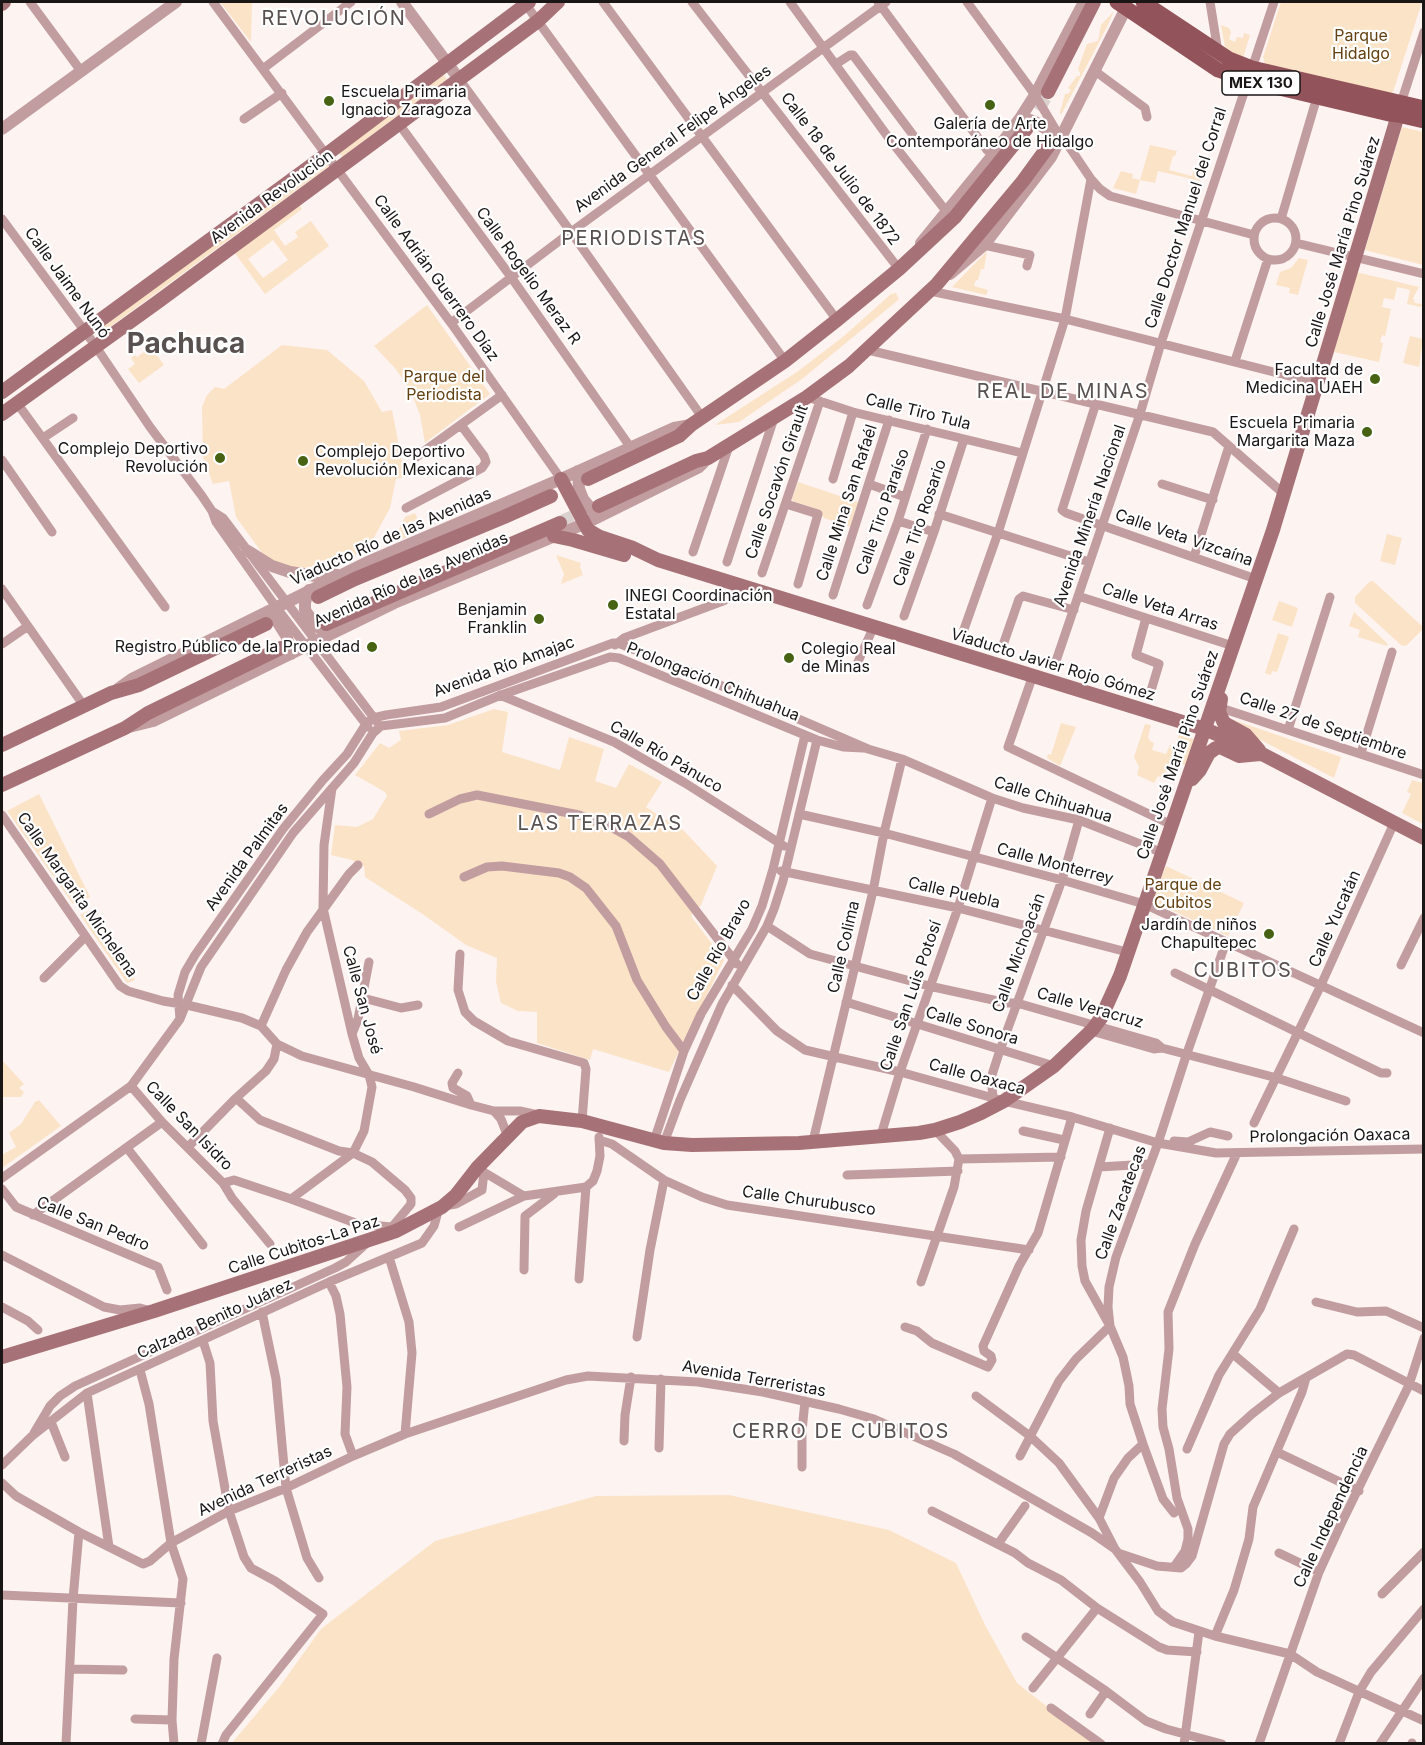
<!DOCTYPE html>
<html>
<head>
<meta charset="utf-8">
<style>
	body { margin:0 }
	#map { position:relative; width:1425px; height:1745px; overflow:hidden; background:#fdf3f1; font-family:Inter,sans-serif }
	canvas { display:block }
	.frame { position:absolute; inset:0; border:3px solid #1a1616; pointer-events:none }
</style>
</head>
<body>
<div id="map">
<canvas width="1425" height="1745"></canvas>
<div class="frame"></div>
</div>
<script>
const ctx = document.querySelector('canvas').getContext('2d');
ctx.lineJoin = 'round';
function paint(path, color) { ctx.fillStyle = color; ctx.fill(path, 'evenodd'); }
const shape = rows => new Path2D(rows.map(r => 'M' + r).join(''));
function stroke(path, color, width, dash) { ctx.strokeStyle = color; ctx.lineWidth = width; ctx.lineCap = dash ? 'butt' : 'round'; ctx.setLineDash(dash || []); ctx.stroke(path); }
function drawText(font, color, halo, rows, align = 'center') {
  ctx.font = font + ' Inter,sans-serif'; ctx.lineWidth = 4.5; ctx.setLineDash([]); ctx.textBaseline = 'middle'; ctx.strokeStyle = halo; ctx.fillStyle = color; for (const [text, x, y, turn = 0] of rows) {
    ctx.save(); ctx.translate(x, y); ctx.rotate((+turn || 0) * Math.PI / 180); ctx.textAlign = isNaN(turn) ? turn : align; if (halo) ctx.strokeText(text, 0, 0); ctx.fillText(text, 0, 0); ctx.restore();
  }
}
paint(shape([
	[220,2,252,2,251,42],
	[1281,2,1422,2,1393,92,1386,96,1265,64,1263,57],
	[1114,11,1107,27,1061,115,1060,112,1065,94,1069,93,1071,90,1068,88,1077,76,1080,76,1080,73,1078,69,1087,44,1098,41,1101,25],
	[1221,25,1229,28,1231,32,1229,39,1235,42,1237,37,1243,38,1244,33,1250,35,1243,58,1233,55,1225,47],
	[442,73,447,79,342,157,338,151],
	[1402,127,1423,132,1423,265,1365,250],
	[1150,145,1177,151,1175,156,1173,156,1169,170,1192,176,1194,169,1203,172,1200,181,1158,171,1155,183,1140,180,1136,194,1113,188,1121,171,1133,174,1132,178,1140,180],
	[325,160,329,166,103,332,99,326],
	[299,204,302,209,274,230,285,246,298,237,295,232,311,221,329,246,265,294,234,252],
	[273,240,288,260,263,278,248,259],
	[987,251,984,269,981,269,978,280,976,280,974,286,988,290,986,295,952,287],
	[1299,258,1308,260,1298,295,1289,293,1290,288,1276,285,1280,272,1291,268],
	[1356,272,1419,287,1413,298,1415,303,1422,304,1421,307,1407,304,1410,290,1397,287,1394,300,1384,298,1382,307,1391,309,1385,336,1382,335,1380,342,1383,343,1379,362,1334,352],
	[896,293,899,299,897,301,802,379,739,422,715,425,797,372,844,336,891,294],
	[427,305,490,394,425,443,420,415,410,389,394,367,374,346],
	[1410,336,1423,339,1419,367,1403,363],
	[282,345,327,350,364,381,382,412,392,410,405,477,396,479,390,508,371,543,353,557,323,569,293,569,265,557,236,517,229,481,213,484,203,457,202,407,207,395,215,387,224,389],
	[151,347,164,365,139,383,128,369,135,364,131,358,135,355,137,357],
	[798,482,858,502,850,527,824,518,817,509,794,502,792,499],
	[415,513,423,530,391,544,405,517],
	[1387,534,1402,538,1395,565,1380,561],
	[556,555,581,563,580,567,583,575,561,584,564,574],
	[1373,581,1423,627,1423,629,1406,646,1401,645,1355,603,1355,597,1369,582],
	[1279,601,1298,608,1292,627,1272,620],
	[1354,612,1388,644,1387,646,1358,637,1360,630,1349,626],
	[1278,633,1289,637,1277,672,1272,671,1271,675,1265,673],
	[494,709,508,712,502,752,560,770,569,737,604,749,595,781,616,788,629,764,662,782,646,807,666,820,670,818,686,833,717,866,701,905,691,916,724,960,669,1072,593,1049,590,1060,537,1043,537,1012,518,1011,501,1003,496,982,497,958,466,945,424,915,365,877,364,866,352,860,331,855,335,825,357,827,373,819,387,796,385,792,355,775,380,743,389,748,401,740,399,731,448,725],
	[1228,718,1341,757,1334,778,1255,737],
	[1061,723,1076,727,1060,766,1047,758,1048,754,1051,755],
	[1145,724,1151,725,1148,737,1150,741,1154,743,1152,750,1166,754,1170,745,1176,746,1179,734,1194,739,1185,765,1171,760,1163,778,1158,776,1154,783,1137,775,1139,767,1134,757],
	[1412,780,1423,783,1423,824,1402,813,1411,794,1407,792],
	[39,794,90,897,73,904,7,811],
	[1166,866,1244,903,1228,936,1151,901],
	[95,908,122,963,126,962,135,980,127,983,80,915],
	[2,1060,24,1084,19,1088,24,1092,21,1097,2,1097],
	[39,1100,61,1126,2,1168,2,1155,16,1147,9,1133,21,1124,35,1102],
	[729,1495,889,1530,956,1563,985,1625,1017,1683,1095,1744,231,1744,280,1686,321,1629,435,1541,596,1496]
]), '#fbe3c7');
stroke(shape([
	[1027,128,1048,92],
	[560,523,591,509]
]), '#dbd2d0', 14, [14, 7]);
stroke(shape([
	[30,2,81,71],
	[213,2,451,323,561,479],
	[524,2,785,361],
	[603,2,837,320],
	[692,2,899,269],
	[790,2,891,141,946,211],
	[878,2,987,150,993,155],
	[967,2,1035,95,1060,137,1068,145,1091,179,1100,189,1110,196,1254,235],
	[1210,2,1218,52],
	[836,64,850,55,853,55,913,135],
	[264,68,351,2],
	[1095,71,1145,108,1147,117],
	[459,79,571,232,702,417],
	[1401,103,1424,32],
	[244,119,282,93],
	[399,124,511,277,631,448],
	'1254 239a21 21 0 1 1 42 0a21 21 0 1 1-42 0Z',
	[2,219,92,341,150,427,202,496,212,511,216,522,276,607,368,727],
	[1281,219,1317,97],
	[1296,243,1424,274],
	[984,245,1030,255,1027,266],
	[930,291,1065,319,1317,383],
	[451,323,571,232,886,2],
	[868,350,1213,432,1284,494],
	[1235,361,1268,259],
	[807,397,853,412,1022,453],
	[17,403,165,607],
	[1096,403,1062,510,1066,513,1256,579],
	[43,438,73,418],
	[416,457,502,395],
	[2,460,52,532],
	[833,479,853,412],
	[869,484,905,497],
	[1162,484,1213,500],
	[786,504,818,514,798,584],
	[406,508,482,468,486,462,484,456,461,425],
	[212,511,223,518,377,722],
	[939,514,1089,562],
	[898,521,934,532],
	[693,552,729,446],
	[1194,557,1229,446],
	[727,562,774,418],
	[762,573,820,401],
	[2,589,84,706],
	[833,595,889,420],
	[1078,596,1233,646],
	[867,605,898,521,927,429],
	[904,616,934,532,964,439],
	[1146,618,1136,655,1159,664,1150,694],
	[962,635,998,533,1065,319,1091,179],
	[2,644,28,626],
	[615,645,624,638,723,601,747,587],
	[1002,648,1019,599,1023,596,1074,610],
	[857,664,874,626],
	[1055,664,1140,414,1161,343,1274,2],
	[1033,675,1008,747,1172,825],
	[500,695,614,742,685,783,784,846],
	[1215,706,1424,775],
	[1288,730,1330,597],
	[1361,753,1392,652],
	[429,814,460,799,477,795,579,815,613,828,629,837,660,864,737,964],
	[799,814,884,833,1062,880,1144,904,1424,1033],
	[2,815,120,986,128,991,163,1001,187,1005,242,1018,261,1026,277,1044,302,1056,414,1087,471,1105,494,1111,520,1111,538,1115],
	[781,871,958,908,1127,952],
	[464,877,487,867,502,866,559,873,570,877,586,888,616,926,637,980,666,1027,684,1051],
	[767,926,810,954,929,986,1007,1003,1017,1003,1156,1043,1162,1048],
	[460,954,458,990,465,1012,474,1021,508,1041,584,1063,586,1069,582,1121],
	[1401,965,1424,918],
	[1175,973,1381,1073,1387,1073],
	[44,978,85,937],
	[732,985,777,1031,805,1050,900,1072,1004,1101,1072,1117,1158,1143,1216,1153,1424,1149],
	[363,998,401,1008,418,1005],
	[846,1002,1054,1066],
	[180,1019,178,995,185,972,195,955,283,829,323,780,347,754,366,724,373,718,386,715,441,707,613,643,618,643,687,671,868,749,902,759,992,798,1023,808,1079,820,1163,853],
	[261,1026,286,970,307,932,349,874,358,865],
	[1088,1030,1154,1049,1162,1048,1277,1078,1346,1101],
	[352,1034,358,1019,369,962],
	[458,1073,452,1083,453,1088,467,1096,471,1105],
	[131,1086,162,1122,223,1183,232,1198,270,1244],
	[993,1097,991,1078,1000,1050,1062,880,1079,820],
	[236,1098,260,1120,339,1151,353,1153,372,1162,405,1190,411,1198,411,1204,392,1227],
	[494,1111,501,1119,508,1137],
	[1254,1123,1321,985,1394,823],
	[1110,1128,1086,1211,1081,1240,1082,1266,1085,1281,1110,1326,1123,1357,1129,1386,1130,1404,1143,1444,1163,1499,1174,1513],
	[1023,1131,1064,1140],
	[881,1135,900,1072,958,908,992,798],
	[599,1140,612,1144,664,1180,702,1197,727,1205,1029,1250],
	[654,1141,684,1051,701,1014,752,929,762,906,773,869,805,735],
	[813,1141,873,891,884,833,902,759],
	[1174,1141,1188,1142,1210,1132,1228,1136],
	[664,1143,680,1100,722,1004,767,926,774,909,783,881,817,740],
	[188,1147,236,1098,266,1071,274,1059,277,1044],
	[127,1148,203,1245],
	[959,1159,1061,1157],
	[1099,1167,1150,1164],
	[482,1171,524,1196],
	[847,1175,958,1171],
	[2,1178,131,1086,180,1019,201,967,293,833,354,763,373,733,381,726,445,718,501,695,610,657,619,658,817,740,843,747,863,748],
	[223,1183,234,1180,291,1199,358,1224,392,1227,396,1231],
	[586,1187,593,1181,597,1171,600,1156,599,1137],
	[2,1189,16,1207,158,1267,167,1290],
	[291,1199,353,1153,364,1131,372,1087,369,1075,359,1058,352,1034,323,908,324,845,332,788],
	[444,1206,456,1204,482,1190,484,1172],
	[33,1215,162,1122],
	[459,1227,524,1196,586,1187],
	[2,1255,104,1307,120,1310,140,1308,151,1311],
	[389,1257,409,1322,412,1353,405,1434],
	[524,1270,525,1216,554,1194],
	[579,1279,586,1187],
	[329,1282,336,1296,340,1314,347,1387,345,1434,353,1456],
	[921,1282,954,1187,959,1159,955,1151,935,1130],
	[1316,1302,1357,1312,1386,1311,1424,1328],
	[2,1307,28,1321,38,1330],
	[262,1312,276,1379,286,1488,307,1558,319,1578],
	[905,1327,917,1331,932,1343,988,1367,992,1360,991,1356,984,1351,983,1346,1019,1266,1038,1233,1072,1117],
	[637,1337,650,1250,664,1180],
	[203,1341,210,1363,213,1421,229,1511,244,1557,251,1568,275,1581,323,1614,226,1735,222,1744],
	[1233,1354,1279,1393],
	[140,1370,149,1404,171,1543,183,1579,174,1659,172,1720,174,1744],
	[87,1393,109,1547],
	[976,1396,1030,1436,1059,1463,1099,1518,1114,1547],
	[51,1422,65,1457],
	[34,1433,50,1406,60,1396,75,1386,335,1268,346,1262,368,1242],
	[624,1441,625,1415,631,1377],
	[659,1448,661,1379],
	[1187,1449,1219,1375,1260,1309,1294,1229],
	[1277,1452,1359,1491],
	[1020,1456,1059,1381,1076,1359,1110,1326,1108,1307,1109,1287,1116,1257,1158,1143,1186,1056,1226,942],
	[2,1465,32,1436,87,1393,329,1282,422,1243,434,1226,439,1208],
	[802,1467,802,1431,805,1401],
	[2,1483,16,1496,79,1532,143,1564,150,1561,171,1543,229,1511,286,1488,353,1456,405,1434,566,1380,588,1376,698,1382,763,1392,839,1409,874,1419,954,1454,1092,1533,1115,1549,1140,1582,1158,1611,1173,1622,1215,1636,1290,1654,1317,1672,1424,1721],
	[932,1511,1015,1553,1028,1563,1061,1580,1097,1608,1159,1647,1167,1650,1197,1652],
	[1099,1518,1114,1478,1128,1458,1143,1444],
	[998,1544,1025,1506],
	[1118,1553,1157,1566,1181,1568,1186,1564,1192,1556,1224,1444,1230,1434,1252,1414,1279,1393,1347,1354,1354,1355,1424,1391],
	[1279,1553,1319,1572],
	[1174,1567,1185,1551,1188,1539,1188,1529,1177,1498,1169,1449,1163,1427,1162,1409,1169,1349,1168,1312,1195,1244,1237,1153],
	[1382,1594,1424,1552],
	[2,1595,181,1603],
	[1215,1636,1234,1590,1249,1539,1253,1507,1302,1392,1306,1378],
	[1026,1637,1106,1691,1146,1721,1166,1729,1222,1744],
	[71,1669,123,1670],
	[1033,1688,1097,1608],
	[1051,1708,1101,1744],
	[1090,1714,1106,1691],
	[135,1719,172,1720],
	[1412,1743,1412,1744],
	[66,1744,73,1599,79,1532],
	[201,1744,217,1658],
	[1184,1744,1199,1632],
	[1259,1744,1319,1572,1341,1524,1409,1385,1424,1338],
	[1339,1744,1359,1692,1371,1672,1424,1609],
	[1380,1744,1424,1678]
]), '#c29da0', 9);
stroke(shape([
	[402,2,459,79],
	[1021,117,1035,122,1060,137],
	[2,129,176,2],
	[921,243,993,155,1021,117,1035,95,1084,2],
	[950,274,984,245,1051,157,1126,8],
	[578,471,579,489,583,499,598,517],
	[248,551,272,566,290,572,316,576,335,574],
	[309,590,305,602,305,610,309,616,316,626,324,631,337,630],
	[263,614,277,621,287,637,291,654],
	[118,689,132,679,370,561,561,479,674,428,691,425],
	[129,727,153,721,394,603,584,524,699,467,708,458]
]), '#c29da0', 12);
stroke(shape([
	[2,4,4,2],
	[1048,92,1094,2],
	[2,392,327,154,529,2],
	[2,414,159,301,538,21,558,2],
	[561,479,588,530,600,537,633,548,658,560,1205,729,1262,754,1424,838],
	[588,479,679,436,691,425,785,361,837,320,899,269,955,217,1027,128],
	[599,506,696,461,708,458,807,397,849,366,937,284,1023,181,1050,144],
	[554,536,573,540,624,555],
	[318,597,355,579,504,517,551,496],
	[326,624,560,523],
	[1221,699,1219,712,1224,723,1246,735,1259,750],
	[2,745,111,693,139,685,266,624],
	[1192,779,1200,770,1209,753,1216,748,1220,747,1239,756,1260,754],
	[2,785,125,728,148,713,281,648],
	[2,1357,154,1311,396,1231,442,1207,456,1195,477,1168,522,1122,539,1116,582,1121,664,1143,692,1145,799,1143,919,1133,935,1130,960,1122,981,1113,1004,1101,1054,1066,1092,1030,1101,1018,1120,976,1273,530,1401,105]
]), '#a77277', 14);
stroke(shape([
	[1117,2,1218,70,1254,82,1389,114,1398,115,1424,121],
	[1143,2,1229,59,1252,68,1424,108]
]), '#92535a', 15);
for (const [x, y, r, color] of [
	[329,101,6,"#476212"],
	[990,105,6,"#476212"],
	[1375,379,6,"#476212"],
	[1367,432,6,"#476212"],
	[220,458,6,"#476212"],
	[303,461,6,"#476212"],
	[613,605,6,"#476212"],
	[539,619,6,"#476212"],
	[372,647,6,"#476212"],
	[789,658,6,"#476212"],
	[1269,934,6,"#476212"]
]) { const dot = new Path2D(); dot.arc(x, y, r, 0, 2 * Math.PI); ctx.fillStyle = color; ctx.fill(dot); stroke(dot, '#fff', 2); }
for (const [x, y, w] of [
	[1261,83,78]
]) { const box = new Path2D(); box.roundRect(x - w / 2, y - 12, w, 24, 4.5); ctx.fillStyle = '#fff'; ctx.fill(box); stroke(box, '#1a1616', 1.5); }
drawText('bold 15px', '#1a1616', null, [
	["MEX 130",1261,83]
]);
drawText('16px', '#644112', '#fff', [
	["Parque",1361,36],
	["Hidalgo",1361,54],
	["Parque del",444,377],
	["Periodista",444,395],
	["Parque de",1183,885],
	["Cubitos",1183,903]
]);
drawText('16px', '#1a1616', '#fff', [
	["Escuela Primaria",341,92,"left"],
	["Ignacio Zaragoza",341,110,"left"],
	["Galería de Arte",990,124,"center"],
	["Contemporáneo de Hidalgo",990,142,"center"],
	["Facultad de",1363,370],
	["Medicina UAEH",1363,388],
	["Escuela Primaria",1355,423],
	["Margarita Maza",1355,441],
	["Complejo Deportivo",208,449],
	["Revolución",208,467],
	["Complejo Deportivo",315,452,"left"],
	["Revolución Mexicana",315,470,"left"],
	["INEGI Coordinación",625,596,"left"],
	["Estatal",625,614,"left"],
	["Benjamin",527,610],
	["Franklin",527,628],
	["Registro Público de la Propiedad",360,647],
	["Colegio Real",801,649,"left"],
	["de Minas",801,667,"left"],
	["Jardín de niños",1257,925],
	["Chapultepec",1257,943]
], 'right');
drawText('16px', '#1a1616', '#fff', [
	["Avenida General Felipe Ángeles",673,139,-36],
	["Calle 18 de Julio de 1872",840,169,53],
	["Avenida Revolución",272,197,-36],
	["Calle Doctor Manuel del Corral",1186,218,-72],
	["Calle José María Pino Suárez",1343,242,-73],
	["Calle Rogelio Meraz R",528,276,54],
	["Calle Adrián Guerrero Díaz",436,278,54],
	["Calle Jaime Nunó",67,283,54],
	["Calle Tiro Tula",918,412,14],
	["Calle Socavón Girault",777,482,-71],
	["Calle Mina San Rafaél",847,503,-72],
	["Calle Tiro Paraíso",883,512,-71],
	["Avenida Minería Nacional",1090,516,-71],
	["Calle Tiro Rosario",920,523,-71],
	["Viaducto Río de las Avenidas",391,537,-24],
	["Calle Veta Vizcaína",1184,538,19],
	["Avenida Río de las Avenidas",411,580,-24],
	["Calle Veta Arras",1160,607,18],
	["Viaducto Javier Rojo Gómez",1053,665,17],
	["Avenida Río Amajac",504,667,-20],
	["Prolongación Chihuahua",713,682,22],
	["Calle 27 de Septiembre",1323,726,19],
	["Calle José María Pino Suárez",1178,755,-71],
	["Calle Río Pánuco",666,757,30],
	["Calle Chihuahua",1053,800,17],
	["Avenida Palmitas",247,857,-54],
	["Calle Monterrey",1055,864,15],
	["Calle Puebla",954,893,13],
	["Calle Margarita Michelena",77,895,55],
	["Calle Yucatán",1335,919,-66],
	["Calle Colima",844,947,-77],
	["Calle Río Bravo",719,950,-61],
	["Calle Michoacán",1019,953,-70],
	["Calle San Luis Potosí",911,996,-71],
	["Calle San José",362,1000,75],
	["Calle Veracruz",1090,1008,16],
	["Calle Sonora",972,1026,17],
	["Calle Oaxaca",977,1077,15],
	["Calle San Isidro",189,1126,46],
	["Prolongación Oaxaca",1330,1136,-1],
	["Calle Churubusco",809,1201,8],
	["Calle Zacatecas",1121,1203,-70],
	["Calle San Pedro",93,1224,22],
	["Calle Cubitos-La Paz",304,1245,-18],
	["Calzada Benito Juárez",215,1319,-25],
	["Avenida Terreristas",754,1379,10],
	["Avenida Terreristas",265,1481,-25],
	["Calle Independencia",1331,1517,-65]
]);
ctx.letterSpacing = '1.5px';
drawText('20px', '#59514f', '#fff', [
	["REVOLUCIÓN",334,19],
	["PERIODISTAS",634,239],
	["REAL DE MINAS",1063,392],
	["LAS TERRAZAS",600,824],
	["CUBITOS",1243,971],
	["CERRO DE CUBITOS",841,1432]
]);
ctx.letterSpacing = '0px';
drawText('bold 28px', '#59514f', '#fff', [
	["Pachuca",186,345]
]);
</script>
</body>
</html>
